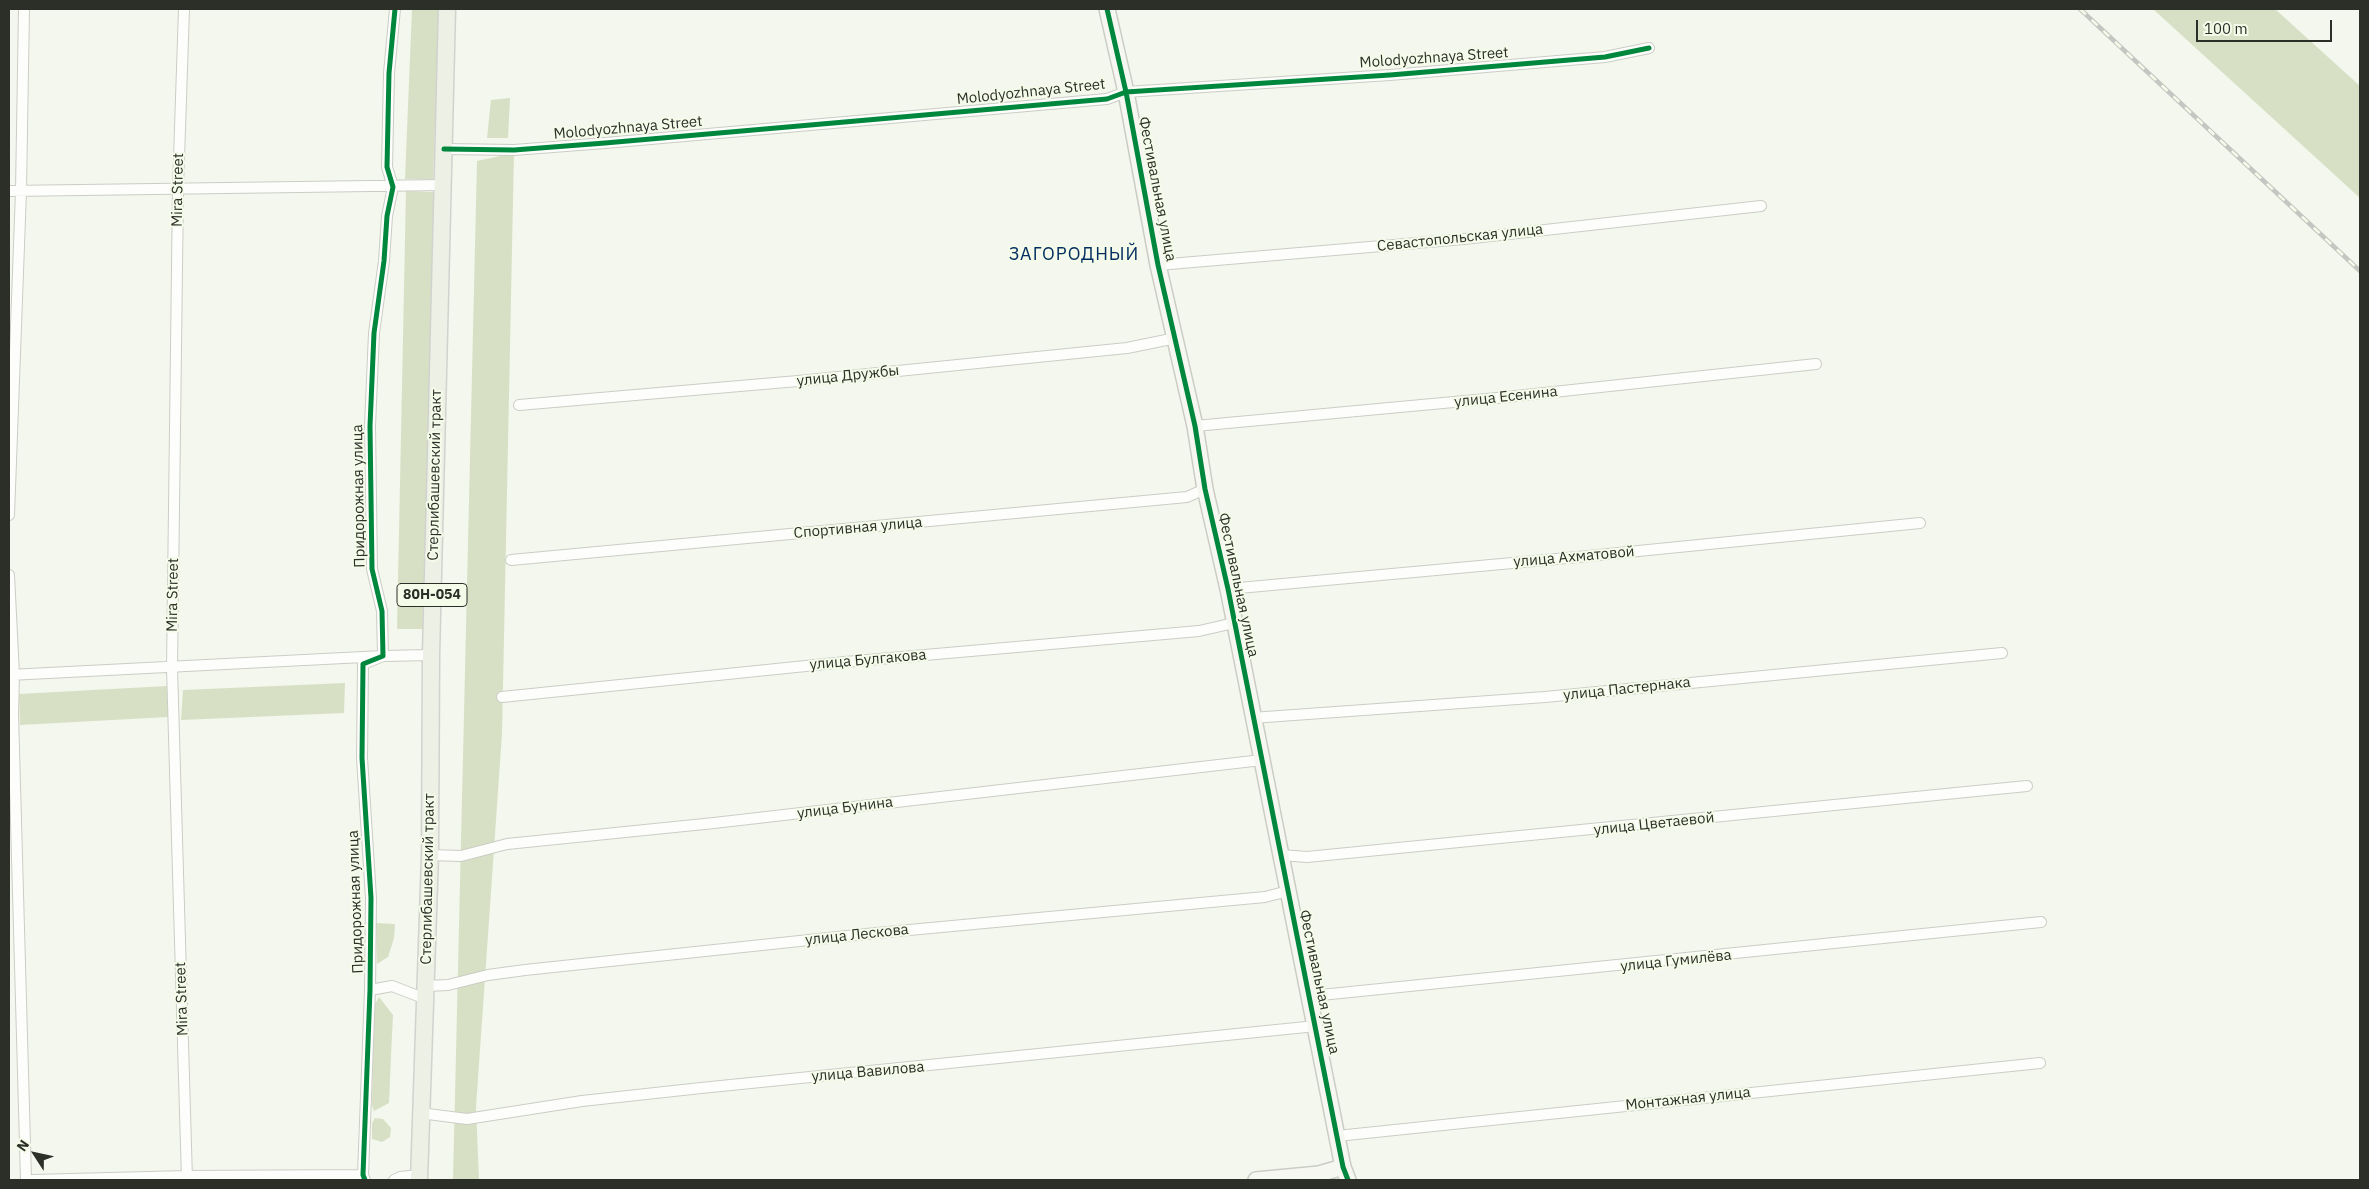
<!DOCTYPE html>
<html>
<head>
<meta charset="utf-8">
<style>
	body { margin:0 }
	#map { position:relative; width:2369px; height:1189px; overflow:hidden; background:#f4f7ed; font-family:"IBM Plex Sans",sans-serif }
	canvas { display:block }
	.frame { position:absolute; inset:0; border:10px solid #2c2f28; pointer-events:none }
	.north { position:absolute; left:10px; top:1129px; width:50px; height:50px; -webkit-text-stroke:4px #f5fbe9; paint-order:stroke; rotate:305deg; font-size:14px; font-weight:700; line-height:20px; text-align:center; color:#2c2f28 }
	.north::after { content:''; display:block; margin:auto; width:18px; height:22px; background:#2c2f28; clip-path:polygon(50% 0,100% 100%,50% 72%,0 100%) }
	.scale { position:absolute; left:2196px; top:20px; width:136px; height:22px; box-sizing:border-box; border:2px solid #2c2f28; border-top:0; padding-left:6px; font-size:15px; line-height:18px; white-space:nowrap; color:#2c2f28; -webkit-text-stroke:4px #f5fbe9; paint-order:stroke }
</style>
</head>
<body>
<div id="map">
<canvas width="2369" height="1189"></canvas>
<div class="frame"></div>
<div class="north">N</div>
<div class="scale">100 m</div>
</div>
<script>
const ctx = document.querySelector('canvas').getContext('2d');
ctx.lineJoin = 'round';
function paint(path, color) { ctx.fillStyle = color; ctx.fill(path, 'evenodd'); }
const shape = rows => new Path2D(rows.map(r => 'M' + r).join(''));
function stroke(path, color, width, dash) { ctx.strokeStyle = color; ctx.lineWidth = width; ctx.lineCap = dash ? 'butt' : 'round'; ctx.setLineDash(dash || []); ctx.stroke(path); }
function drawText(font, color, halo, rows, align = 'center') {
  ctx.font = font + ' "IBM Plex Sans",sans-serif'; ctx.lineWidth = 4; ctx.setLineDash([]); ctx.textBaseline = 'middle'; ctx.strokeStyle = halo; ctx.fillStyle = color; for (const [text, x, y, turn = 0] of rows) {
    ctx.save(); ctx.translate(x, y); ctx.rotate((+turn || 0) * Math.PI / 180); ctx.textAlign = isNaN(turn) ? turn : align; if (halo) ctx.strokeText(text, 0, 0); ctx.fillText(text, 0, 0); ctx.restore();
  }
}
paint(shape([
	[412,9,439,9,433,179,405,179],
	[2153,9,2275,9,2360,86,2360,198],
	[510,98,508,138,487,138,491,100],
	[514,153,502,734,476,1107,479,1180,453,1180,477,161],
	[406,191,435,192,426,629,397,629],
	[345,683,344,713,181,720,183,690],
	[167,686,168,717,20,725,19,694],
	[376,923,395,924,394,938,388,957,377,964],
	[379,997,393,1015,391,1056,389,1103,374,1111,372,1105,374,1006],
	[375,1118,383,1119,391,1128,390,1137,382,1142,372,1139,372,1123]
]), '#d7e0c5');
const street = shape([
	[184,9,178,188,172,668,187,1180],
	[444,149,514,150,605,143,1107,99,1126,92,1390,75,1605,57,1649,48],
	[9,191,443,185],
	[1158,265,1464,239,1761,206],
	[519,405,798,381,1127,348,1176,338],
	[1195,426,1497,398,1816,364],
	[9,515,21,191,24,9],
	[511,560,1187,497,1205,489],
	[9,575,14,675,13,714,26,1180],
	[1228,589,1578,557,1920,523],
	[9,675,383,656,431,655],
	[502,697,845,662,1199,631,1234,623],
	[1252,718,1545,697,2002,653],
	[430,855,461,856,507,844,714,823,1262,760],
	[1281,855,1307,857,2027,786],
	[426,986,448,985,488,975,525,970,866,934,1265,897,1288,891],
	[370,990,392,986,426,999],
	[1311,996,2041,922],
	[420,1113,467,1119,582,1101,701,1088,1316,1026],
	[1337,1136,2040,1063],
	[32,1180,187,1176,363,1175],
	[365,1180,363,1175,370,990,371,898,362,758,363,664,383,656,382,611,372,569,370,426,374,333,384,261,387,216,393,187,387,167,389,73,395,9],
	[394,1180,400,1177,419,1175]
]);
const secondary = shape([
	[1107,9,1126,92,1158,265,1195,426,1205,489,1228,589,1343,1167,1348,1180],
	[1256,1180,1319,1174,1343,1167]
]);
const primary = shape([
	[419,1180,430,855,431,655,447,9]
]);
stroke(street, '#cbcdc5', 12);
stroke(secondary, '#cbcdc5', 18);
stroke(primary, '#d1d2ce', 19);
stroke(street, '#fdfefc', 10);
stroke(secondary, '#f6f7f1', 15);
stroke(primary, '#edf0e5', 16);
const rail = shape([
	[2080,9,2360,271]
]);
stroke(rail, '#c4c6c2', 4.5);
stroke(rail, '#f5fbe9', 2.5, [8]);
stroke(shape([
	[1107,9,1126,92,1158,265,1195,426,1205,489,1228,589,1343,1167,1348,1180],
	[444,149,514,150,605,143,1107,99,1126,92,1390,75,1605,57,1649,48],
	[365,1180,363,1175,370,990,371,898,362,758,363,664,383,656,382,611,372,569,370,426,374,333,384,261,387,216,393,187,387,167,389,73,395,9]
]), '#00873e', 5);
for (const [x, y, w] of [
	[432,595,70]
]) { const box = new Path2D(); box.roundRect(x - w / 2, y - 11.5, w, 23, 4); ctx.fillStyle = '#f5fbe9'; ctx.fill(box); stroke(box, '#2c2f28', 1); }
drawText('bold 14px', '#2c2f28', null, [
	["80Н-054",432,595]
]);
drawText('15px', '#2c2f28', '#f5fbe9', [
	["Molodyozhnaya Street",1434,58,-4],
	["Molodyozhnaya Street",1031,92,-6],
	["Molodyozhnaya Street",628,128,-5],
	["Фестивальная улица",1157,189,79],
	["Mira Street",178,190,-89],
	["Севастопольская улица",1460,238,-6],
	["улица Дружбы",848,376,-6],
	["улица Есенина",1506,397,-6],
	["Стерлибашевский тракт",435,475,-89],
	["Придорожная улица",359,496,-91],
	["Спортивная улица",858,528,-5],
	["улица Ахматовой",1574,557,-5],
	["Фестивальная улица",1238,585,78],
	["Mira Street",173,595,-89],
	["улица Булгакова",868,660,-5],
	["улица Пастернака",1627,689,-6],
	["улица Бунина",845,808,-7],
	["улица Цветаевой",1654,824,-6],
	["Стерлибашевский тракт",428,879,-89],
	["Придорожная улица",356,902,-92],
	["улица Лескова",857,935,-6],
	["улица Гумилёва",1676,961,-6],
	["Фестивальная улица",1319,982,78],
	["Mira Street",182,999,-92],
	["улица Вавилова",868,1072,-5],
	["Монтажная улица",1688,1099,-6]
]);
ctx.letterSpacing = '1px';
drawText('18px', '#042e61', '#f5fbe9', [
	["ЗАГОРОДНЫЙ",1074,255]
]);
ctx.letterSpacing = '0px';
</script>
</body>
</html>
